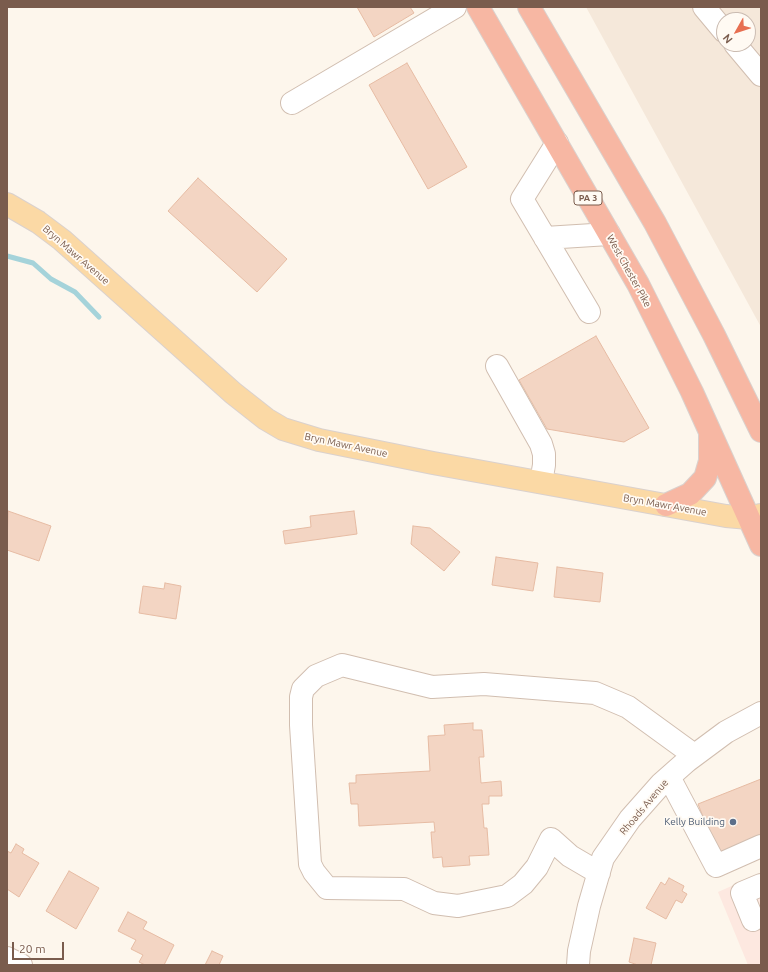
<!DOCTYPE html>
<html>
<head>
<meta charset="utf-8">
<style>
	body { margin:0 }
	#map { position:relative; width:768px; height:972px; overflow:hidden; background:#fdf6ec; font-family:Ubuntu,sans-serif }
	canvas { display:block }
	.frame { position:absolute; inset:0; border:8px solid #7a5c4d; pointer-events:none }
	.north { position:absolute; left:716px; top:12px; width:40px; height:40px; box-sizing:border-box; background:#fffaf3; border:1px solid #cabbb1; border-radius:50%; rotate:231deg; font-size:11px; font-weight:700; line-height:16px; text-align:center; color:#7a5c4d }
	.north::after { content:''; display:block; margin:auto; width:14px; height:18px; background:#e76f51; clip-path:polygon(50% 0,100% 100%,50% 72%,0 100%) }
	.scale { position:absolute; left:12px; top:942px; width:52px; height:18px; box-sizing:border-box; border:2px solid #7a5c4d; border-top:0; padding-left:5px; font-size:12px; line-height:14px; white-space:nowrap; color:#7a5c4d; -webkit-text-stroke:3px #fffaf3; paint-order:stroke }
</style>
</head>
<body>
<div id="map">
<canvas width="768" height="972"></canvas>
<div class="frame"></div>
<div class="north">N</div>
<div class="scale">20 m</div>
</div>
<script>
const ctx = document.querySelector('canvas').getContext('2d');
ctx.lineJoin = 'round';
function paint(path, color) { ctx.fillStyle = color; ctx.fill(path, 'evenodd'); }
const shape = rows => new Path2D(rows.map(r => 'M' + r).join(''));
function stroke(path, color, width, dash) { ctx.strokeStyle = color; ctx.lineWidth = width; ctx.lineCap = dash ? 'butt' : 'round'; ctx.setLineDash(dash || []); ctx.stroke(path); }
function drawText(font, color, halo, rows, align = 'center') {
  ctx.font = font + ' Ubuntu,sans-serif'; ctx.lineWidth = 3.5; ctx.setLineDash([]); ctx.textBaseline = 'middle'; ctx.strokeStyle = halo; ctx.fillStyle = color; for (const [text, x, y, turn = 0] of rows) {
    ctx.save(); ctx.translate(x, y); ctx.rotate((+turn || 0) * Math.PI / 180); ctx.textAlign = isNaN(turn) ? turn : align; if (halo) ctx.strokeText(text, 0, 0); ctx.fillText(text, 0, 0); ctx.restore();
  }
}
paint(shape([
	[586,7,761,7,761,327],
	[724,20,748,20,748,44,724,44]
]), '#f5e8da');
paint(shape([
	[761,873,761,965,748,965,718,892]
]), '#fde8e0');
stroke(shape([
	[7,256,33,263,51,279,75,292,99,317]
]), '#a5d3da', 5);
const building = shape([
	[357,7,410,7,414,13,374,37,357,7],
	[407,63,467,167,428,189,369,85,407,63],
	[198,178,287,259,257,292,168,211,198,178],
	[596,336,649,428,624,442,547,429,519,380,596,336],
	[8,511,51,526,39,561,7,550,8,511],
	[354,511,357,534,285,544,283,531,311,527,310,516,354,511],
	[413,526,430,528,460,552,444,571,411,544,413,526],
	[496,557,538,563,533,591,492,585,496,557],
	[557,567,603,573,600,602,554,597,557,567],
	[165,583,181,586,176,619,139,613,143,586,164,589,165,583],
	[473,723,473,730,482,730,484,757,479,757,481,783,501,781,502,796,489,796,489,804,482,804,484,828,487,828,489,855,469,856,470,865,443,867,442,857,433,858,431,832,435,832,434,822,359,826,358,804,351,804,349,783,356,783,356,775,430,771,428,736,445,735,444,725,473,723],
	[761,779,761,840,719,857,698,804,761,779],
	[16,844,24,849,22,853,39,863,19,897,7,889,7,851,11,853,16,844],
	[69,871,99,888,76,929,46,911,69,871],
	[669,878,684,886,682,891,687,894,682,903,676,900,666,919,646,908,661,882,665,885,669,878],
	[128,912,147,922,143,929,174,945,164,965,145,965,139,962,143,955,131,949,136,940,118,931,128,912],
	[634,938,656,943,651,965,638,965,629,962,634,938],
	[212,951,223,956,219,965,205,965,212,951]
]);
paint(building, '#f3d5c3');
stroke(building, '#e6bba3', 1);
const minor = shape([
	[704,7,724,31],
	[735,44,761,75],
	[292,103,455,7],
	[557,143,522,199,589,312],
	[545,238,609,234],
	[497,366,541,444,544,454,544,465,541,482],
	[669,777,716,866,761,846],
	[599,873,570,856,551,839,537,867,523,884,507,896,458,906,434,903,404,889,327,888,314,872,310,864,301,725,301,697,303,689,316,676,342,665,432,687,484,684,595,693,628,707,694,755],
	[753,920,742,893,761,885],
	[7,958,21,965],
	[578,965,579,951,589,906,603,858,630,819,661,784,687,761,726,732,761,713]
]);
const major = shape([
	[7,204,38,222,62,240,233,393,266,419,283,429,319,440,433,463,726,516,749,518,761,515]
]);
const highway = shape([
	[478,7,638,284,692,392,761,545],
	[529,7,655,223,714,335,761,431],
	[666,505,690,494,705,478,710,461,710,436]
]);
stroke(minor, '#d1beb0', 24);
stroke(major, '#dad1cd', 24);
stroke(highway, '#dad1cd', 24);
stroke(minor, '#fff', 22);
stroke(major, '#fbd9a5', 22);
stroke(highway, '#f7b7a3', 22);
for (const [x, y, r, color] of [
	[733,822,4,"#5c6f8a"]
]) { const dot = new Path2D(); dot.arc(x, y, r, 0, 2 * Math.PI); ctx.fillStyle = color; ctx.fill(dot); stroke(dot, '#fffaf3', 1.5); }
for (const [x, y, w] of [
	[588,198,28]
]) { const box = new Path2D(); box.roundRect(x - w / 2, y - 7, w, 14, 3); ctx.fillStyle = '#fffaf3'; ctx.fill(box); stroke(box, '#7a5c4d', 1); }
drawText('bold 9px', '#7a5c4d', null, [
	["PA 3",588,198]
]);
drawText('10px', '#7a5c4d', '#fffaf3', [
	["Bryn Mawr Avenue",76,255,41],
	["West Chester Pike",629,271,61],
	["Bryn Mawr Avenue",346,445,12],
	["Bryn Mawr Avenue",665,505,10],
	["Rhoads Avenue",644,807,-50]
]);
drawText('10px', '#4e5e75', '#fffaf3', [
	["Kelly Building",725,822]
], 'right');
</script>
</body>
</html>
